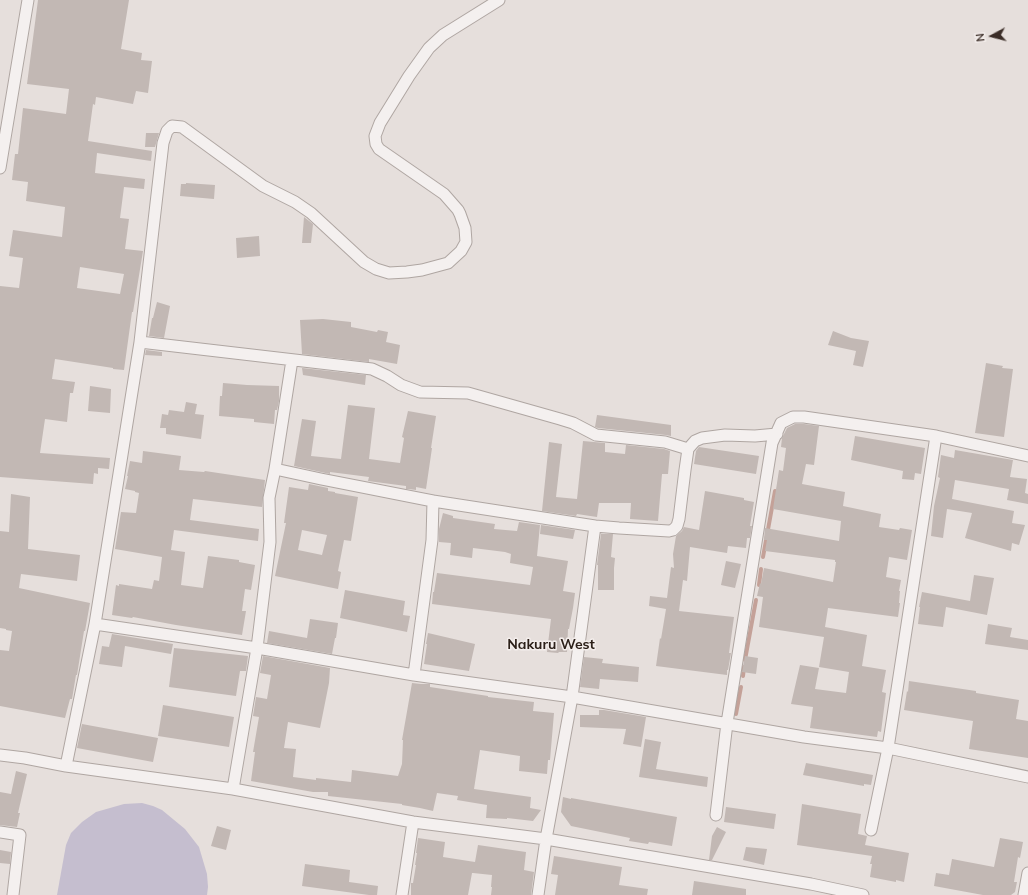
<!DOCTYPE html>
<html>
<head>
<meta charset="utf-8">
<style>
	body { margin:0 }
	#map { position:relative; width:1028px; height:895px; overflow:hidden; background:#e6dfdc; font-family:Mulish,sans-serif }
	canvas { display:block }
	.north { position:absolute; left:972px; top:16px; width:40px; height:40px; -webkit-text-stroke:3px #f3edeb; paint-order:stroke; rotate:263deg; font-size:11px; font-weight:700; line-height:16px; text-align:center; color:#3b2d27 }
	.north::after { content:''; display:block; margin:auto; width:14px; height:18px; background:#3b2d27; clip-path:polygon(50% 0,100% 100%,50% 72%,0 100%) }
</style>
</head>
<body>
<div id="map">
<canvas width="1028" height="895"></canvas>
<div class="north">N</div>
</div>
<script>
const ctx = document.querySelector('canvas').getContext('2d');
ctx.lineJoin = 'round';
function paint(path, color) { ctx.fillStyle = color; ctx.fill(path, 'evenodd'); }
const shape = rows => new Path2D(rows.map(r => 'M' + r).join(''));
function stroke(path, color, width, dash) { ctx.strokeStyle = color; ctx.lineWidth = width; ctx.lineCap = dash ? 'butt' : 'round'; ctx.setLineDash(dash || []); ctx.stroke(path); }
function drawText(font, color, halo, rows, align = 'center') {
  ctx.font = font + ' Mulish,sans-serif'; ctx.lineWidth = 3; ctx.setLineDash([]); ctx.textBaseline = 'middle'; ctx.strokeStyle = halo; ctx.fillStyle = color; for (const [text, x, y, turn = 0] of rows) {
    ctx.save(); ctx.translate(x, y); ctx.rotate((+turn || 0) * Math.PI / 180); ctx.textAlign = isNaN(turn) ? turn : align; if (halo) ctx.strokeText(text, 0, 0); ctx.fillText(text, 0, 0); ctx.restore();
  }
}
paint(shape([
	[142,803,153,806,162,810,185,829,199,847,207,874,208,887,207,895,57,895,66,845,71,833,82,822,96,812,124,804]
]), '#c5becf');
stroke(shape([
	[763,557,775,491],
	[759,585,761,569],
	[745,660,756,600],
	[743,676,744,667],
	[736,714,741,687]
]), '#c4a198', 4);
paint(shape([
	[38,0,129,0,121,49,142,53,141,60,152,61,148,93,136,91,133,104,96,97,95,105,93,104,88,141,152,151,151,161,97,153,95,173,145,179,144,189,124,187,120,218,129,219,125,249,143,251,133,312,132,312,124,370,113,369,113,368,55,359,52,379,75,382,73,393,70,393,67,422,45,419,40,453,110,458,109,469,98,468,98,474,94,473,93,484,0,477,0,286,19,288,23,258,9,256,13,230,62,237,65,207,26,201,28,182,12,180,15,154,18,154,23,108,66,114,69,89,27,84],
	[80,267,124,274,120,294,77,288],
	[146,133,159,133,155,147,145,147],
	[186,183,215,185,214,199,180,196,181,184,186,184],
	[304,217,313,224,311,243,302,243],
	[259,236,260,256,237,258,236,238],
	[157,302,170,306,164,338,149,336,152,318,153,318],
	[323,319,351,322,351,327,377,332,378,330,388,332,386,342,400,345,397,364,369,359,369,362,302,354,300,320],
	[833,331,851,338,869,341,863,367,853,365,856,351,828,345],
	[146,350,162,352,162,356,145,355],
	[986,363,1003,366,1002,368,1013,369,1004,437,975,433],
	[302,368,366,375,365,385,303,375],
	[223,383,247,385,279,386,279,401,277,410,275,410,274,424,254,422,254,419,219,416,220,396,222,396],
	[90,386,111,389,110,413,88,411],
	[186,402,197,404,195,414,204,415,201,439,166,434,166,428,160,428,162,414,168,415,169,410,184,412],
	[348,405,375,408,369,459,400,463,404,438,402,437,408,411,436,416,431,448,432,448,426,489,416,487,416,490,409,489,406,489,406,486,368,481,369,477,330,472,330,474,294,466,302,419,316,421,311,456,341,459],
	[597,415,671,425,671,436,666,435,598,428,595,427],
	[795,424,804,424,819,426,814,465,806,464,802,484,845,492,843,506,881,514,879,527,899,530,900,528,912,530,907,560,889,557,886,577,901,580,899,591,900,591,899,603,900,603,898,617,828,608,825,627,867,635,862,666,886,670,882,692,886,693,881,732,878,731,877,737,810,728,813,707,791,704,800,665,819,668,815,689,846,693,849,672,819,667,824,637,759,627,763,597,757,596,760,583,761,584,764,568,833,582,836,562,835,562,835,560,765,551,767,540,764,540,765,528,839,541,841,521,773,509,779,470,783,471,786,448,781,447,782,438,787,428],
	[855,436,925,448,921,474,915,473,914,480,902,479,903,471,851,460],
	[583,441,605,443,605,452,625,454,626,445,664,449,670,451,668,474,662,474,658,521,630,519,631,503,599,503,597,517,577,514,576,516,542,511,549,442,562,444,556,497,577,499],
	[699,447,759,456,756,474,694,464,696,451],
	[955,450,1013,460,1010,477,1027,479,1025,493,1028,494,1028,504,1007,500,1009,489,955,480,952,499,1014,511,1012,523,1025,525,1019,545,1012,543,1011,551,965,538,972,513,947,509,943,538,931,536,934,506,940,478,938,477,941,455,954,458],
	[143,451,181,456,179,470,204,472,205,471,265,480,262,507,193,499,190,520,259,529,258,541,174,530,171,550,185,552,181,585,203,588,208,556,239,560,239,562,255,565,251,590,245,589,242,611,246,611,242,635,176,625,133,617,132,618,112,615,116,585,119,586,119,584,152,589,154,580,159,581,162,557,115,549,121,512,136,513,139,493,135,492,135,491,125,489,128,476,127,476,130,461,142,463],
	[309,484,328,488,328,491,335,492,335,493,358,497,351,541,344,540,338,571,341,572,338,589,275,576,286,523,284,523,289,487,308,490],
	[302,530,327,535,322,555,298,550],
	[705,491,744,498,744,500,754,502,750,526,752,526,750,538,747,538,746,548,728,546,727,553,690,547,687,581,683,580,679,611,734,617,729,653,731,653,728,670,727,670,727,675,656,666,660,638,661,639,666,609,649,606,650,596,667,598,671,567,674,568,673,554,676,536,682,531,684,527,699,530],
	[11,494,30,497,28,549,80,555,77,581,21,574,19,588,90,603,85,631,84,631,77,675,76,675,72,699,70,699,65,718,0,706,0,650,9,651,12,631,6,630,6,629,0,628,0,531,9,532],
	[443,513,453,516,453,518,495,524,494,529,517,531,519,522,540,525,537,556,568,561,563,591,575,593,573,608,569,629,568,629,567,652,559,652,558,653,547,652,551,619,432,604,433,592,434,592,437,573,530,585,533,567,510,563,511,554,505,552,473,548,472,558,450,555,451,543,439,542,439,529],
	[541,525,575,530,573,539,540,534],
	[601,534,613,534,611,557,615,558,614,568,614,590,598,590,598,565,597,565],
	[726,561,741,564,735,588,721,585],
	[974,575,994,578,987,615,946,607,943,627,918,624,920,607,919,607,922,592,970,601],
	[345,590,405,601,403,615,410,616,407,632,340,618],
	[310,619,338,623,336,638,335,638,332,654,267,643,269,631,307,638],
	[988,624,1012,628,1010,637,1028,640,1028,650,985,644],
	[428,633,475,644,469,671,424,664,427,644,426,644],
	[112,634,173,644,171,654,125,646,122,667,99,664,102,646,109,647],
	[174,648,248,656,246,671,240,671,236,696,169,687],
	[263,656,330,668,329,683,320,728,288,722,284,748,296,749,293,777,316,780,316,778,351,782,352,770,398,776,402,764,403,740,402,740,412,683,421,684,430,684,430,687,488,696,488,697,534,702,533,711,554,713,550,760,548,760,547,774,519,771,520,756,480,750,474,789,531,797,530,808,541,810,533,821,507,818,507,819,486,818,487,805,457,800,458,796,437,793,433,811,420,808,402,805,402,804,328,796,328,792,313,792,251,781,255,752,253,752,259,717,253,716,256,697,267,699,271,675,260,673],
	[745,656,758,658,756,674,742,672],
	[584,657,603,659,602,663,639,667,638,682,600,679,599,689,580,687],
	[909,681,976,691,976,693,1019,700,1016,719,1028,721,1028,758,969,749,973,721,904,710,907,691,908,692],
	[163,705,234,717,229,747,158,736],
	[599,710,604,710,646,717,641,747,623,744,626,729,580,727,580,715,599,715],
	[82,724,158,738,153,762,77,748],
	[645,739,661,742,656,769,708,777,707,787,639,777],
	[806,763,873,775,871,785,864,784,864,786,803,775],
	[16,771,27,774,18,813,20,813,17,827,0,825,0,792,11,794],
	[563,797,571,799,571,798,677,817,672,846,649,842,648,844,629,841,630,838,571,826,561,812],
	[802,804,861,814,858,834,867,836,865,845,909,853,904,882,896,880,896,882,870,877,872,864,870,864,872,856,797,845],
	[726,807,776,814,774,829,724,822],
	[217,826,231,830,226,850,211,846],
	[717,827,726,832,712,860,709,860,712,836],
	[418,838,445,842,443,857,475,862,478,845,526,852,524,870,534,872,531,895,491,895,492,887,491,887,492,875,473,873,472,873,468,895,411,895,411,883,413,883,416,865,415,865,417,853,416,853],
	[1000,838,1023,842,1020,858,1018,857,1014,882,1017,882,1015,892,1011,895,983,895,934,886,936,873,949,875,952,859,994,867],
	[746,847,767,849,764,865,743,860],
	[0,850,11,852,10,864,0,863],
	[554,856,622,867,619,885,648,889,647,895,555,895,558,875,551,874],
	[305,864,350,870,349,882,378,886,377,895,369,895,302,886],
	[694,881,746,889,746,895,692,895]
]), '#c2b8b4');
const street = shape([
	[0,168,28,0],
	[140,342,372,369,387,376,401,385,420,392,468,393,560,419,573,423,596,435,665,442,688,449],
	[936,436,1028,456],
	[275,469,292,360],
	[433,501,595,526],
	[95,624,140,342,163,143,167,131,172,126,182,127,263,186,295,202,311,213,364,262,376,269,389,273,407,272,422,270,448,263,461,251,466,242,465,228,460,214,458,210,444,194,379,149,376,144,375,136,380,123,409,76,429,48,443,35,499,0],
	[0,755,25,758,66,766,233,789,413,822,546,839,811,884,863,895],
	[66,766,95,624,257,648,414,675,572,697,595,526,619,528,669,531,673,530,677,526,679,519,685,470,688,449,695,441,702,438,725,435,755,436,777,434],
	[233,789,257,648,270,542,269,498,275,469,321,479,433,501,432,540,414,675],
	[716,815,727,723,772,443,781,423,793,417,804,417,936,436,888,748,871,830],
	[0,832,20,835,13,895],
	[402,895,413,822],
	[538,895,546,839,572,697,804,737,888,748,1028,777],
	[1024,895,1028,873]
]);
stroke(street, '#afa6a2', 13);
stroke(street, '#f4f0ef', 11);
drawText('bold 14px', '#2c2019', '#f3edeb', [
	["Nakuru West",551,645]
]);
</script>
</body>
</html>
